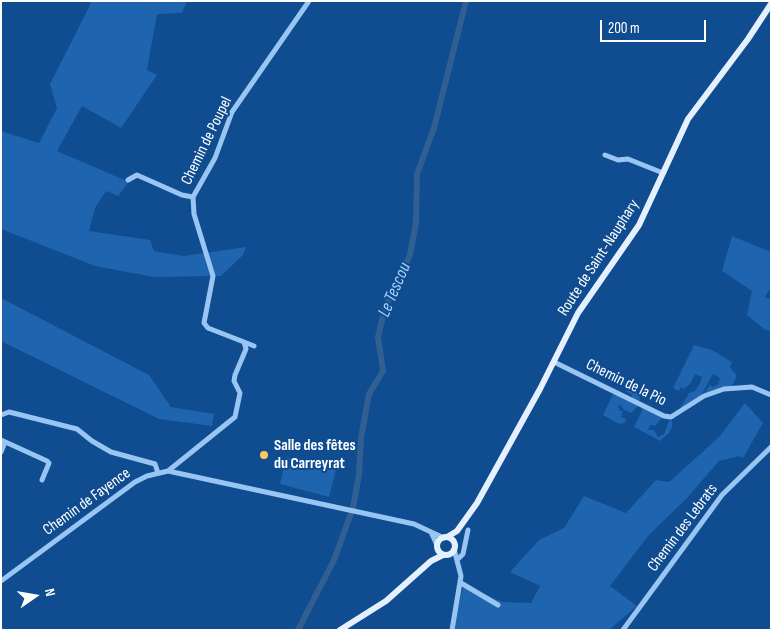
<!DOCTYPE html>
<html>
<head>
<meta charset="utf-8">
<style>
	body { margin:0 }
	#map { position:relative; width:772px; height:631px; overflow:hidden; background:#0f4c90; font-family:"Sofia Sans Condensed",sans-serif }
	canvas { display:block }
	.frame { position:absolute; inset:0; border:2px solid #fff; pointer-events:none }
	.north { position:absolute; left:10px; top:571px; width:50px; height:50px; -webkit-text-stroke:4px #0f4c90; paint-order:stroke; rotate:77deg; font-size:14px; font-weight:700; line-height:20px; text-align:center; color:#fff }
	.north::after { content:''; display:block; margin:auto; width:18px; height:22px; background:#fff; clip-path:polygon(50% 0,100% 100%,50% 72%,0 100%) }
	.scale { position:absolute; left:600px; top:20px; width:106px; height:22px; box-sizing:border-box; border:2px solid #fff; border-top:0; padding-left:6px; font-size:15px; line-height:18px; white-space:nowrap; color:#fff; -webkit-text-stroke:4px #0f4c90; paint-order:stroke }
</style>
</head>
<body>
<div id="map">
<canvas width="772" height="631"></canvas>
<div class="frame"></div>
<div class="north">N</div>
<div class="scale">200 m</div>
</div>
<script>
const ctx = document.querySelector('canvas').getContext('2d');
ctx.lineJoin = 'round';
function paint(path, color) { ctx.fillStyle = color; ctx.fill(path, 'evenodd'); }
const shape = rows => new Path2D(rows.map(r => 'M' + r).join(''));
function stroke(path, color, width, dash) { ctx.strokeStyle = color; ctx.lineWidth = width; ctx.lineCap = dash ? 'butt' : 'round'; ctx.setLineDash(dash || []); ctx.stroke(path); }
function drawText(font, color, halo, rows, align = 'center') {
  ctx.font = font + ' "Sofia Sans Condensed",sans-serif'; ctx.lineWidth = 4; ctx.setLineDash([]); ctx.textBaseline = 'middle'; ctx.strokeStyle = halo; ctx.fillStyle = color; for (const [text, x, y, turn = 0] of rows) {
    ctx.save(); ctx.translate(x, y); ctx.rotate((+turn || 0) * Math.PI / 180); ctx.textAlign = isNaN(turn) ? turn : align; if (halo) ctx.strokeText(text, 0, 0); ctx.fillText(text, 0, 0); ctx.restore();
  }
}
paint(shape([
	[92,1,187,1,182,13,157,14,147,70,157,75,121,128,82,106,57,151,129,182,118,196,106,191,95,208,89,231,150,240,154,251,184,256,246,247,243,255,221,276,154,277,95,266,1,229,1,131,39,143,57,108,50,84],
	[732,236,771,252,771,287,765,297,771,300,771,332,764,329,747,315,752,291,722,271],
	[1,298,149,375,171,407,214,414,212,426,159,419,1,341],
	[694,345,712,350,732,362,730,367,737,376,732,386,704,394,710,385,713,387,718,384,720,378,713,374,701,396,679,410,689,393,695,391,700,383,702,377,695,374,690,384,684,389,681,387,679,391,673,388],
	[630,387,638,393,640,398,638,406,631,413,624,410,621,405,618,406,620,411,623,411,621,417,626,419,625,423,619,424,603,415,613,394,632,399,632,395,626,391],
	[745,403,763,423,743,458,739,456,719,461,687,498,648,536,610,586,637,606,609,630,453,630,463,586,503,602,531,603,540,586,510,572,539,540,564,528,584,496,626,513,656,480,669,482,719,437],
	[641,406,663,417,655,426,651,425,648,430,654,430,658,437,664,434,669,421,672,420,672,427,669,433,660,441,634,427,642,411],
	[286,457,336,470,329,497,280,484]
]), '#1e64ae');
stroke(shape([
	[298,630,334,560,353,508,359,475,361,438,369,394,383,371,378,337,385,308,410,255,416,222,417,174,434,128,466,1]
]), '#325f91', 6);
stroke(shape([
	[605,155,618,160,628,159,663,173],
	[128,180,137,175,182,195,193,197],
	[244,342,254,346],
	[554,362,664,416,671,417,704,396,724,389,752,387,771,395],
	[1,415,9,412,77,429,92,441,111,452,155,464,158,473],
	[1,440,47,461,49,463,42,480],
	[1,452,5,442],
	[168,471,235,417,240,393,234,381,235,375,246,349,244,342,208,328,204,323,213,276,194,214,193,197,215,158,232,112,309,1],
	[431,532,437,545],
	[458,559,463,554,468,530],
	[1,581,135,482,147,476,168,471,414,524,444,538],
	[461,583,498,605],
	[452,630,461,576,454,549],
	[623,630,722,495,771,447]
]), '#99c5f3', 5);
stroke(shape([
	[447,537,457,531,477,503,540,389,578,313,639,225,688,119,748,39,771,4],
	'437 546a9 9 0 1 1 18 0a9 9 0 1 1-18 0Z',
	[340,630,386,601,431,561,443,555]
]), '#e5f0ff', 6);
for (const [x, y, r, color] of [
	[264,455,5,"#ffca5b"]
]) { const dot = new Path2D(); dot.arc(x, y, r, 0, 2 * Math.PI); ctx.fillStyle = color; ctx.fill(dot); stroke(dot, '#0f4c90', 2); }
drawText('16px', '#fff', '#0f4c90', [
	["Chemin de Poupel",207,141,-64],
	["Route de Saint-Nauphary",599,258,-57],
	["Chemin de la Pio",626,383,26],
	["Chemin de Fayence",87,502,-36],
	["Chemin des Lebrats",683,528,-53]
]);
drawText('bold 16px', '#fff', '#0f4c90', [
	["Salle des fêtes",274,446],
	["du Carreyrat",274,464]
], 'left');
drawText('italic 18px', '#a5cffa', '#0f4c90', [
	["Le Tescou",395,290,-67]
]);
</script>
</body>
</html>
